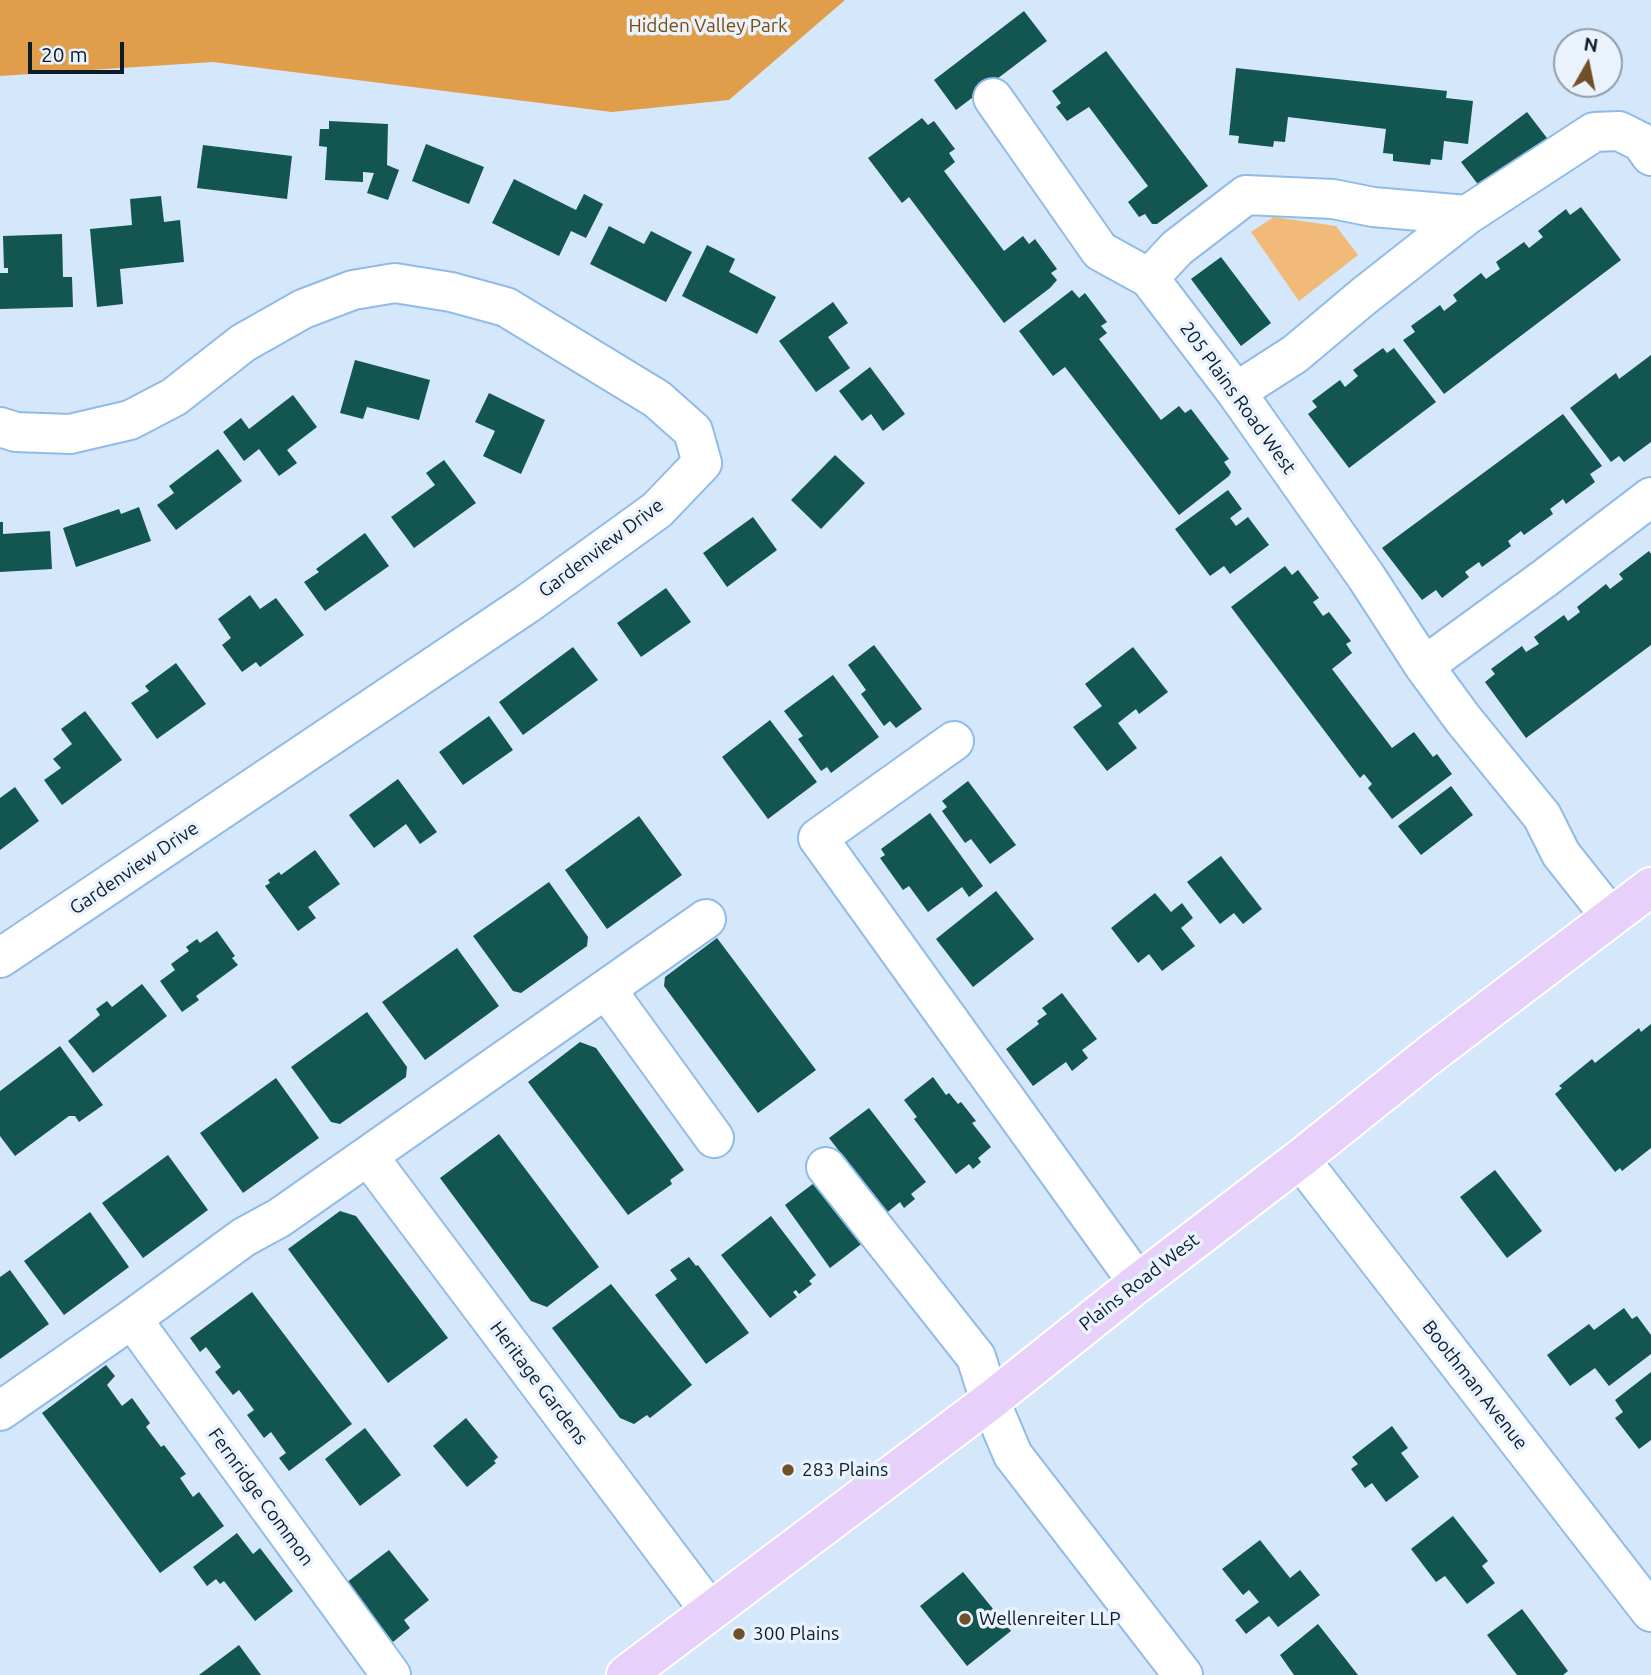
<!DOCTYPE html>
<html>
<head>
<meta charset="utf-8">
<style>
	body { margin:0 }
	#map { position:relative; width:1651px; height:1675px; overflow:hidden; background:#d5e7fa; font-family:Ubuntu,sans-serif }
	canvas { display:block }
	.north { position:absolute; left:1553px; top:28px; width:70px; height:70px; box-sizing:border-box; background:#eaf3fd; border:2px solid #919daa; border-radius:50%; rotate:9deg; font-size:19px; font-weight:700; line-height:28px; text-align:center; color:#0b1c2d }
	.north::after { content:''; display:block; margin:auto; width:24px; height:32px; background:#715027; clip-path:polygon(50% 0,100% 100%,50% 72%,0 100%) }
	.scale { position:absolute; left:28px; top:42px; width:96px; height:32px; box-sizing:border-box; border:4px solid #0b1c2d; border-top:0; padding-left:9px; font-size:21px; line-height:24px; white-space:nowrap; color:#0b1c2d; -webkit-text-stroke:5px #eaf3fd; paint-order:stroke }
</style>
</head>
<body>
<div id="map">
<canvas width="1651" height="1675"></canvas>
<div class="north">N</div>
<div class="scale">20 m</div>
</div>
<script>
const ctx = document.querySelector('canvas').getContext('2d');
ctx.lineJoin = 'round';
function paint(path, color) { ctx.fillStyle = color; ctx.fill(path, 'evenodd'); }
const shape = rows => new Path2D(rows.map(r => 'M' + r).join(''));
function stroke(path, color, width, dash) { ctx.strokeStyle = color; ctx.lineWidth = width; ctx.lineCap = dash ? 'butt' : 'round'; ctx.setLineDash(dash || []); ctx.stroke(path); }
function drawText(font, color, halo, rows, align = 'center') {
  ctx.font = font + ' Ubuntu,sans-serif'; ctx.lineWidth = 7; ctx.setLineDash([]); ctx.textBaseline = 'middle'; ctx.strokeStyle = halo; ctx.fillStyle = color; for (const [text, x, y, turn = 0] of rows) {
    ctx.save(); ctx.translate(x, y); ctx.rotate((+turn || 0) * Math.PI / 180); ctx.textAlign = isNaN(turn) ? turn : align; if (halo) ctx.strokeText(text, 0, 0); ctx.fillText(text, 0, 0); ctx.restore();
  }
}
paint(shape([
	[1274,217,1336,226,1358,255,1299,301,1251,232]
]), '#f1ba79');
paint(shape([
	[0,0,845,0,729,100,612,112,213,62,0,76]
]), '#e19e4a');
paint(shape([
	[1024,11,1047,41,956,110,934,80],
	[1106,51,1208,186,1157,224,1152,224,1145,214,1139,217,1128,202,1148,186,1089,107,1067,121,1056,107,1061,103,1052,91],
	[1236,68,1447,91,1446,98,1473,101,1468,144,1444,141,1442,160,1431,159,1430,165,1393,161,1393,154,1383,153,1386,129,1288,117,1285,142,1274,141,1273,147,1238,143,1239,136,1229,135],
	[1527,112,1550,142,1483,191,1461,162],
	[922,118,928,125,934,121,955,149,949,153,955,162,944,171,1004,251,1023,236,1029,244,1035,239,1057,269,1051,273,1057,280,1050,288,1004,323,909,197,902,203,868,158],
	[329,121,388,124,387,165,399,170,388,200,367,193,374,173,363,172,363,182,325,180,327,147,319,146,320,129,329,129],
	[426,144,484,167,469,204,412,181],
	[203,145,292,156,287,199,197,188],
	[514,179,576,210,584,194,603,204,586,238,571,231,559,256,492,223],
	[161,196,164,222,180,220,184,262,120,269,123,304,97,307,90,229,132,225,130,199],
	[1581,207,1621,260,1444,394,1403,340,1415,332,1411,326,1440,305,1444,311,1457,301,1453,295,1481,273,1486,279,1500,269,1496,262,1524,242,1529,248,1543,237,1538,231,1566,209,1570,215],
	[609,226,644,244,651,231,692,252,666,302,590,264],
	[62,234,63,277,72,277,73,307,0,309,0,273,8,273,8,268,4,268,3,236],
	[707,245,735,259,729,272,776,297,757,334,682,296],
	[1221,257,1271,323,1241,346,1191,279],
	[1072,290,1079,298,1085,293,1107,322,1101,326,1107,333,1099,339,1161,420,1179,406,1185,413,1191,409,1229,459,1224,462,1231,472,1229,476,1179,515,1065,367,1053,376,1019,331],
	[833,302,848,323,828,337,850,368,816,392,779,341],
	[1383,348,1387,353,1394,348,1436,402,1349,468,1308,414,1317,407,1312,401,1340,380,1345,387,1358,376,1353,370],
	[1651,355,1651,442,1624,462,1619,456,1611,462,1570,408,1616,373,1619,379],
	[355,360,430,380,419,420,367,407,363,419,340,413],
	[870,367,905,414,883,431,871,414,862,421,839,391],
	[489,393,545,420,521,474,483,456,495,431,475,422],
	[293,395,317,427,287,450,297,463,279,476,259,449,244,461,223,432,241,418,249,429],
	[1563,414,1602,466,1590,474,1595,482,1566,504,1563,499,1550,509,1553,514,1524,535,1521,531,1508,541,1511,546,1482,567,1479,562,1465,572,1469,577,1442,598,1436,590,1422,600,1382,548],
	[218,449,242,481,176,530,157,505,174,493,169,486],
	[835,455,865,483,821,529,791,500],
	[444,460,476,503,414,548,391,517,435,485,426,473],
	[1228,490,1242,509,1230,518,1236,526,1248,517,1269,545,1230,574,1224,566,1210,576,1175,529],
	[139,507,151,541,76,567,63,528,119,509,121,514],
	[753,517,777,550,727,587,703,553],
	[0,522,3,522,3,534,50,531,52,569,0,572],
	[365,533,389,566,325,611,304,582,319,572,316,569],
	[1649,551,1651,554,1651,645,1526,738,1485,682,1495,674,1491,669,1522,646,1526,652,1539,644,1534,637,1564,615,1568,621,1580,612,1577,607,1606,584,1610,589,1623,579,1619,574],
	[1285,566,1292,575,1298,570,1319,598,1313,602,1323,616,1329,612,1351,641,1346,644,1352,653,1332,669,1392,748,1414,732,1433,757,1437,754,1452,774,1392,819,1368,788,1372,784,1364,774,1360,778,1231,607],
	[666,588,691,622,641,657,617,623],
	[250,595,260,609,276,598,304,635,260,667,256,662,242,672,222,645,231,638,218,619],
	[874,645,922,709,896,728,890,721,884,726,861,694,866,690,848,665],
	[573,647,598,680,523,735,499,702],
	[1133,647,1168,692,1139,714,1136,709,1118,723,1137,748,1107,771,1073,727,1102,706,1085,684],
	[176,663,206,704,157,739,131,703,149,691,145,686],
	[833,675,879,737,831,773,827,767,821,771,798,739,803,736,784,711],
	[85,711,122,760,62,805,44,780,61,768,53,759,72,744,61,729],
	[489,716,513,750,463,785,439,752],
	[770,720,817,782,768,819,722,757],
	[398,779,437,832,420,844,406,824,374,848,349,815],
	[968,781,1016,845,990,864,971,839,965,843,942,811,947,807,942,801],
	[1451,786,1473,815,1421,855,1398,826],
	[15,787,39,821,0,850,0,798],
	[930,813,983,886,969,897,962,887,928,912,909,886,903,890,880,858,885,855,881,849],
	[639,816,682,875,607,929,565,870],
	[315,850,340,884,308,907,316,918,298,931,265,886,270,883,268,880,279,872,281,875],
	[1221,856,1262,909,1243,924,1234,913,1220,924,1187,882],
	[549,882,588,937,587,946,521,993,513,991,473,936],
	[996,891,1034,939,973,987,936,939],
	[1155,893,1171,912,1182,903,1193,918,1181,928,1195,946,1162,971,1149,954,1138,963,1111,928],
	[217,931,235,956,232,958,238,965,196,996,199,1000,182,1012,160,981,175,970,171,964,189,951,186,947,197,939,200,943],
	[717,938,816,1070,758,1113,664,986,665,977],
	[457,948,499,1006,425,1060,382,1002],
	[142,984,167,1016,93,1073,68,1041,100,1015,96,1009,107,1001,112,1007],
	[1062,993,1097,1039,1082,1050,1088,1058,1072,1071,1066,1062,1033,1086,1006,1049,1039,1024,1037,1021,1047,1014,1042,1008],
	[367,1012,407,1067,406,1077,340,1124,331,1122,291,1067],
	[1651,1024,1651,1148,1622,1171,1620,1168,1615,1172,1555,1094,1562,1088,1559,1086,1592,1059,1595,1063,1639,1028,1641,1032],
	[580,1042,596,1048,684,1170,670,1180,672,1184,628,1215,528,1082],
	[60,1046,103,1105,79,1122,75,1116,69,1116,15,1156,0,1136,0,1091],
	[933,1077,946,1095,949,1093,958,1104,961,1102,976,1121,972,1123,991,1147,978,1158,981,1162,973,1169,969,1164,956,1174,914,1119,917,1117,904,1100],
	[276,1078,319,1138,243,1193,200,1133],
	[869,1108,926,1182,911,1194,915,1199,904,1208,900,1202,884,1215,871,1198,874,1196,829,1138],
	[499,1134,599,1267,547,1307,531,1301,440,1178],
	[168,1155,208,1210,143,1258,102,1203],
	[1495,1170,1542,1231,1507,1258,1460,1197],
	[818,1180,864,1242,830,1268,785,1205],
	[340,1211,356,1216,448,1338,388,1383,288,1249],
	[90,1212,129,1267,64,1315,24,1261],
	[771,1216,816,1275,809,1281,812,1284,799,1294,796,1290,793,1292,797,1297,770,1318,721,1255],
	[689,1257,696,1266,698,1265,749,1333,706,1364,655,1295,677,1279,670,1270],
	[10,1270,49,1324,0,1359,0,1277],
	[611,1284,692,1385,650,1418,647,1415,634,1424,620,1418,552,1328],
	[252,1292,352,1424,289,1471,279,1458,286,1453,271,1432,264,1438,247,1415,254,1410,239,1390,233,1395,215,1372,221,1367,206,1347,200,1352,190,1338],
	[1624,1308,1632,1319,1637,1316,1651,1335,1651,1354,1609,1386,1595,1368,1570,1386,1547,1355,1589,1324,1594,1330],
	[106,1365,115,1376,107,1385,122,1406,132,1398,150,1423,146,1427,161,1447,164,1445,186,1474,180,1478,193,1497,199,1492,224,1526,160,1573,42,1413],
	[1651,1372,1651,1440,1639,1449,1615,1418,1623,1412,1615,1400],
	[466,1418,498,1457,494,1461,496,1463,467,1487,433,1446],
	[1392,1426,1408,1448,1401,1453,1419,1477,1386,1502,1372,1483,1365,1488,1351,1469,1358,1464,1352,1457],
	[365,1428,401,1475,360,1506,325,1459],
	[1453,1516,1488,1561,1482,1566,1495,1583,1467,1604,1445,1576,1436,1582,1411,1549],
	[237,1533,253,1554,260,1548,293,1591,255,1621,224,1581,220,1584,216,1579,207,1586,193,1567],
	[1260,1540,1290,1578,1300,1570,1320,1595,1278,1627,1269,1616,1246,1634,1235,1620,1259,1602,1249,1590,1243,1595,1222,1569],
	[389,1550,429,1600,404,1620,410,1628,393,1642,346,1583],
	[963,1572,1011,1631,967,1666,920,1606],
	[1522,1609,1568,1671,1563,1675,1517,1675,1487,1635],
	[1318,1624,1358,1675,1294,1675,1280,1655],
	[239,1645,261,1675,199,1675]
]), '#125551');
const minor = shape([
	[993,98,1100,251,1149,278,1236,392,1367,578,1424,666,1463,719,1542,816,1561,854,1611,917],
	[1149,278,1177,248,1246,195,1333,199,1373,207,1467,215],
	[1236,392,1295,354,1364,296,1467,215,1594,132,1619,131,1641,142,1651,156],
	[0,427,16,432,70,434,130,420,174,397,243,343,303,309,353,290,395,283,451,292,506,307,657,399,693,431,702,463,657,510,527,604,0,958],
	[1424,666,1545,578,1651,497],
	[954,741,818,838,1138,1283],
	[606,989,714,1138],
	[368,1156,710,1611],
	[1300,1159,1651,1612],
	[826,1167,976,1357,990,1401,1013,1455,1183,1675],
	[132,1319,391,1675],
	[0,1411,132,1319,244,1237,279,1218,706,919]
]);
const major = shape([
	[626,1675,990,1401,1138,1283,1300,1159,1427,1057,1651,887]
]);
stroke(minor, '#90bbe8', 42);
stroke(major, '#fff', 42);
stroke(minor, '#fff', 38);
stroke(major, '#e7d0fa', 38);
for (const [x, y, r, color] of [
	[788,1470,7,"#715027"],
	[965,1619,7,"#715027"],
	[739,1634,7,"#715027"]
]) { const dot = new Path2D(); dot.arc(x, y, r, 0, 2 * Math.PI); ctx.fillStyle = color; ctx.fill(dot); stroke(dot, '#eaf3fd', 2.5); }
drawText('19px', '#784c0a', '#eaf3fd', [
	["Hidden Valley Park",708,26]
]);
drawText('19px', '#0b1c2d', '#eaf3fd', [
	["205 Plains Road West",1238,398,54],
	["Gardenview Drive",601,548,-37],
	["Gardenview Drive",134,868,-34],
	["Plains Road West",1139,1282,-38],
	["Heritage Gardens",539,1383,53],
	["Boothman Avenue",1475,1385,52],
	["Fernridge Common",261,1497,54]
]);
drawText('19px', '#0b1c2d', '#eaf3fd', [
	["283 Plains",802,1470],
	["Wellenreiter LLP",979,1619],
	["300 Plains",753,1634]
], 'left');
</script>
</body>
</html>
